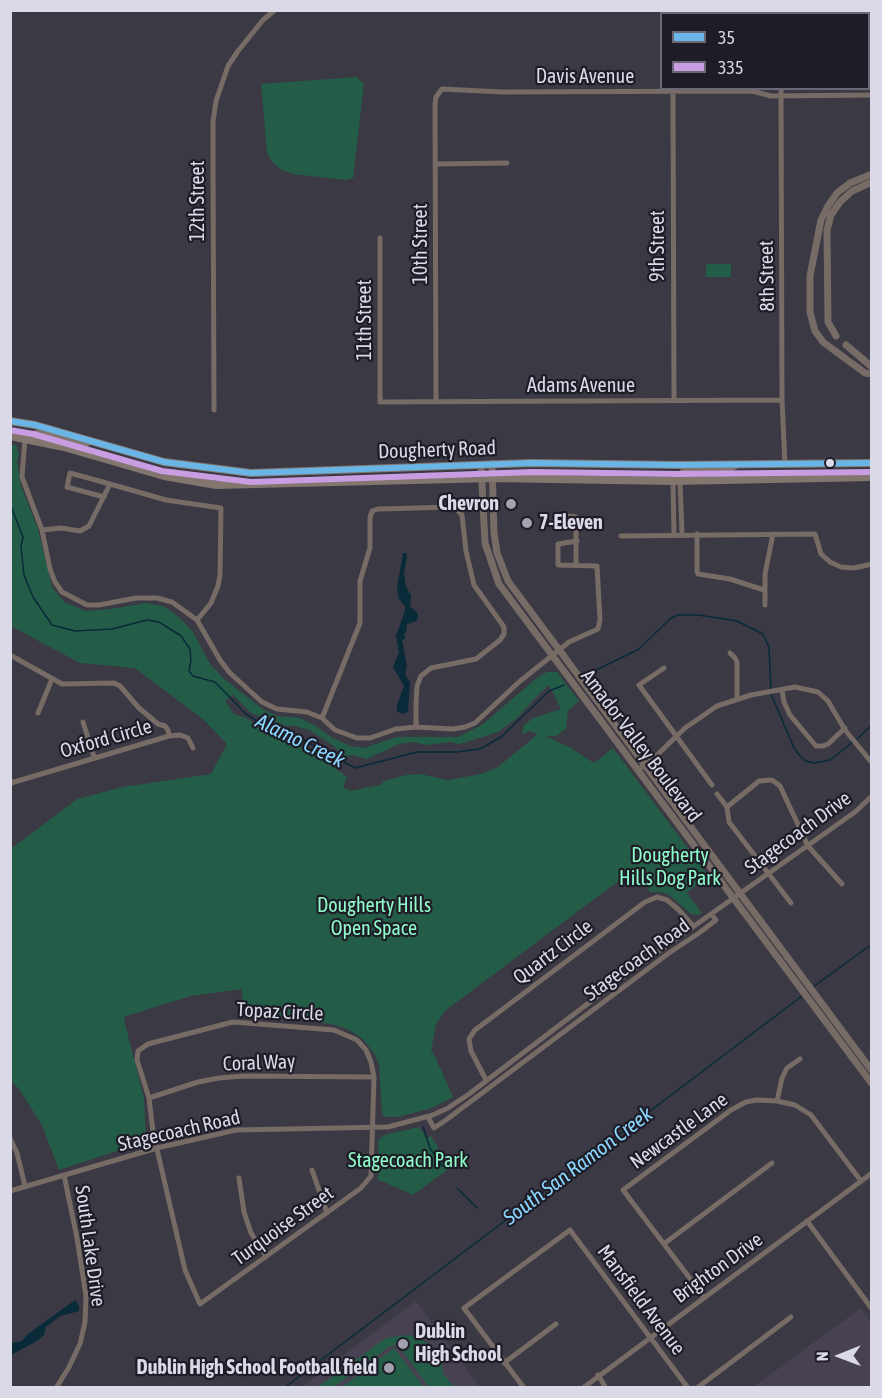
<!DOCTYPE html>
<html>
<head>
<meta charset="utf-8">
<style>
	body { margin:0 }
	#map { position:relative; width:882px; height:1398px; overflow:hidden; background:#3a3944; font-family:"Asap Condensed",sans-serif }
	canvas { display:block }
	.frame { position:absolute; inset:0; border:12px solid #dad9e7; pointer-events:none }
	.legend { position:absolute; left:660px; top:12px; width:210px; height:78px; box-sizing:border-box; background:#1e1d27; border:2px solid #696874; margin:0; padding:8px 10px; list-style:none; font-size:18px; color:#dad9e7 }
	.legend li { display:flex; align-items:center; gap:12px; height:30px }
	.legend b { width:30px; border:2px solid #696874 }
	.north { position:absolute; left:810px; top:1326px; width:60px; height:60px; -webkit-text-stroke:4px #1e1d27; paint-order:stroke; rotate:269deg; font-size:16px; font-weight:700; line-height:24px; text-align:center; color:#dad9e7 }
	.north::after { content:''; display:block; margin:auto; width:21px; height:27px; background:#dad9e7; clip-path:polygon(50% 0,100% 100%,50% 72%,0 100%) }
</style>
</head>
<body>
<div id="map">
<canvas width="882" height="1398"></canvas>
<div class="frame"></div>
<ul class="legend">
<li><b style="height:8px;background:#68b5e6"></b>35</li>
<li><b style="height:8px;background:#c99de2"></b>335</li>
</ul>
<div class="north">N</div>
</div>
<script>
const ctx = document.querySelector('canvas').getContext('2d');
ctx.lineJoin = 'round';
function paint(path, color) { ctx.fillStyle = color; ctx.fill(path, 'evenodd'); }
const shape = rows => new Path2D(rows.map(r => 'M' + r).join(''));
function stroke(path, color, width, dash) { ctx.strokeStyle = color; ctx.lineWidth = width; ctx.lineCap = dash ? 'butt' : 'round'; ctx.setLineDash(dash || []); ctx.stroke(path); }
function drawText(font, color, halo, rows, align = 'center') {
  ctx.font = font + ' "Asap Condensed",sans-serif'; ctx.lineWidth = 4.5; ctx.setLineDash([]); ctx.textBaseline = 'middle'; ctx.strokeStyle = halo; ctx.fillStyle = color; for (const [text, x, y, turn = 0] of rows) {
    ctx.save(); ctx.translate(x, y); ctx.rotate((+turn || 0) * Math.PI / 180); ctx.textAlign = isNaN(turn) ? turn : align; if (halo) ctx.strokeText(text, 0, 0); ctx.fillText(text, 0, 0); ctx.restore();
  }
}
paint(shape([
	[416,1301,480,1387,300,1388],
	[861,1308,871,1322,871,1387,753,1387]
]), '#474151');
paint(shape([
	[357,77,364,84,353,178,347,180,293,174,282,170,272,162,267,153,261,84],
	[706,264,731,264,731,277,706,277],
	[10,445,16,445,19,454,17,461,21,486,38,529,52,587,64,602,86,611,111,609,145,603,163,606,179,617,193,632,210,664,224,679,264,710,278,716,300,718,316,726,331,737,350,746,364,748,396,737,458,737,483,724,539,676,547,672,557,672,579,701,568,711,566,729,556,736,546,736,571,748,594,763,613,748,708,875,687,893,702,913,699,915,691,914,668,894,660,892,650,892,633,870,446,1010,436,1024,431,1051,433,1052,453,1097,432,1108,398,1117,385,1117,382,1113,379,1064,374,1053,362,1038,347,1029,332,1024,275,1016,243,1016,242,989,191,996,126,1016,124,1020,144,1098,146,1137,138,1144,59,1170,42,1125,19,1089,11,1081,11,849,77,799,123,787,211,774,227,744,203,719,135,668,80,663,11,626],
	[549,685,561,709,533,718,524,725,522,734,530,731,538,734,498,767,481,774,448,780,420,774,407,775,384,781,381,785,350,791,343,787,347,777,339,771,314,753,289,740,275,737,246,718,234,714,225,701,233,695,251,713,261,717,285,726,294,726,309,730,334,746,344,757,351,755,367,759,399,744,413,742,428,745,449,742,460,744,498,732,517,718,537,696],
	[419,1127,427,1138,431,1136,450,1168,413,1195,377,1179,379,1169,378,1141,384,1135],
	[409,1335,421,1339,431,1346,442,1364,443,1374,454,1387,429,1387,397,1344,389,1347,334,1387,318,1387,386,1338],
	[394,1348,424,1387,342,1387]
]), '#245d47');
paint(shape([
	[403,553,406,553,407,557,404,573,406,587,411,595,410,606,418,614,417,621,407,624,406,633,404,634,405,639,402,640,407,667,405,674,410,682,408,712,402,714,397,711,397,705,404,686,393,667,399,652,396,636,405,611,405,606,399,599,397,588],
	[75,1300,79,1305,79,1311,60,1316,46,1327,44,1335,37,1341,11,1355,11,1343,22,1341,28,1334]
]), '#082a39');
stroke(shape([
	[10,504,23,537,21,546,24,575,33,597,52,625,75,631,112,629,147,620,159,622,181,636,190,649,191,660,189,671,193,676,215,682,246,714,273,731,302,739,355,768,417,752,456,752,480,749,501,737,549,691,564,685],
	[586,675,639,649,671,618,678,615,698,615,737,621,763,634,769,647,771,690],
	[771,694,794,748,800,756,806,761,814,763,830,760,853,742],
	[857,739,872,725],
	[813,987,872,944],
	[423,1127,430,1148,442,1166],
	[457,1188,477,1208],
	[284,1388,802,996]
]), '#082a39', 1.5);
stroke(shape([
	[780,10,780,14],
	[781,88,782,400,785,464],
	[673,92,674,401],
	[436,164,507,163],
	[380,238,380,402,782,400],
	[436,402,435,104,436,97,442,89,502,92,752,91,771,96,872,95],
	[214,410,213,157,213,122,216,101,228,66,238,51,263,20,275,10],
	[25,438,22,477,42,530,50,569,55,582,62,592,87,605,99,605,136,598,157,598,172,602,197,620,220,660,230,673,262,702,277,709,307,712,322,718,335,730,357,738,370,738,396,729,416,727,453,729,465,727,475,723,519,682,569,642,598,629,600,620,597,566,558,565,558,544,577,541],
	[673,481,674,535],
	[680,481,682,534],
	[104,497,67,487,70,473,110,484],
	[569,516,576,517,576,565],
	[42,530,61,528,80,531,89,526,110,484,166,500,221,508,220,575,218,586,211,603,197,620],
	[697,534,697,571,698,574,730,579,764,590],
	[621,536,815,534,821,554,830,562,841,567,854,568,872,564],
	[765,605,765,574,773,534],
	[730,653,735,658,737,662,737,698],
	[10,655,62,684,114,683,120,686,139,708,158,724,165,726,168,730,169,736,11,783,10,780],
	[664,668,639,685,712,785],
	[782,690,784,702,790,715,816,746,823,746,828,744,845,728],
	[38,713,52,679],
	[322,718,360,623,360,581,370,548,370,518,372,511,378,509,455,507,462,515,466,551,474,585,504,627,504,634,500,640,476,659,431,668,421,676,417,686,416,705,416,727],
	[83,722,94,757],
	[169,736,180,735,188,738,193,748],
	[638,770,655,757,685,728,717,706,751,695,795,687,818,692,828,701,845,730,872,763],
	[717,794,727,807],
	[791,903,729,822,727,807,759,781,772,780,780,786,808,846,842,884],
	[233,1022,334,1030,357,1040,366,1050,371,1062,374,1077,371,1176,361,1188,200,1304,185,1270,153,1132,149,1098,137,1060,138,1051,148,1044,233,1022],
	[486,1080,471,1051,469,1039,475,1030,604,933,645,902,657,897,667,900,679,910,693,926],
	[149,1098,198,1082,219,1078,243,1076,374,1077],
	[777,1101,782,1078,787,1068,800,1059],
	[428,1117,434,1128,446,1120,669,953,699,933,716,920,711,914],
	[10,1138,17,1153,25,1186],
	[312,1170,327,1213],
	[239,1178,244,1212,251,1233,266,1256],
	[10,1191,157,1148,236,1130,388,1127,433,1115,448,1108,469,1094,632,970,855,812,872,796],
	[807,1221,872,1309],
	[665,1243,772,1163],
	[704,1297,623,1190,731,1110,746,1102,757,1100,777,1101,795,1105,811,1115,861,1181],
	[504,1363,556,1324],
	[598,1375,606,1388],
	[56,1388,68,1369,80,1344,85,1322,86,1296,77,1238,64,1175],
	[524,1388,464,1308,570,1230,688,1388],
	[583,1388,872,1173],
	[697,1388,791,1317]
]), '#766b65', 5);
stroke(shape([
	[872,174,850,183,837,193,828,206,821,220,810,276,810,312,815,331,823,342,865,373,872,374],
	[836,336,828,322,827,230,831,215,840,202,852,191,872,182],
	[846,345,872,367],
	[492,464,494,533,497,553,508,581,872,1071],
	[481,465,485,543,499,584,872,1084]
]), '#766b65', 7);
stroke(shape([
	[10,421,35,425,164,462,251,473,532,463,679,465,872,463],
	[10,436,64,447,164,476,216,485,492,478,673,481,872,477],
	[25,438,36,434,76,443,86,443],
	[673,481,684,472,719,472,736,465]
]), '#83766f', 8);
stroke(shape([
	[10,421,35,425,164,462,251,473,532,463,679,465,872,463]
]), '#68b5e6', 6);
stroke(shape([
	[10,430,33,434,162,471,251,482,532,472,679,474,872,472]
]), '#c99de2', 6);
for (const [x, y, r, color] of [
	[830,463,5,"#dad9e7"],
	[511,504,6,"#a2a1ae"],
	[527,523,6,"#a2a1ae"],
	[403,1344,6,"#a2a1ae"],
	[389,1368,6,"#a2a1ae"]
]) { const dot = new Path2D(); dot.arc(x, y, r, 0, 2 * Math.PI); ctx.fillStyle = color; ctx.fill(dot); stroke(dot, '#1e1d27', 2); }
drawText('20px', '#dad9e7', '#1e1d27', [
	["Davis Avenue",585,77],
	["12th Street",198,201,-90],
	["10th Street",421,244,-90],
	["9th Street",658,246,-90],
	["8th Street",767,276,-91],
	["11th Street",365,320,-90],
	["Adams Avenue",581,386],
	["Dougherty Road",437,450,-2],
	["Oxford Circle",106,739,-16],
	["Amador Valley Boulevard",641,746,53],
	["Stagecoach Drive",798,833,-36],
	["Quartz Circle",553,952,-37],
	["Stagecoach Road",637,960,-36],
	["Topaz Circle",280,1012,3],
	["Coral Way",259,1063,-2],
	["Stagecoach Road",179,1131,-13],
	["Newcastle Lane",679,1131,-36],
	["Turquoise Street",283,1226,-36],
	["South Lake Drive",90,1246,82],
	["Brighton Drive",718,1268,-36],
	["Mansfield Avenue",641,1300,53]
]);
drawText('bold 20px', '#dad9e7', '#1e1d27', [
	["Chevron",499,504],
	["7-Eleven",539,523,"left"],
	["Dublin",415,1332,"left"],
	["High School",415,1355,"left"],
	["Dublin High School Football field",377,1368]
], 'right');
drawText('20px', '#8ffcca', '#1e1d27', [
	["Dougherty",670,856],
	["Hills Dog Park",670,879],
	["Dougherty Hills",374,906],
	["Open Space",374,929],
	["Stagecoach Park",408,1161]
]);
drawText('italic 21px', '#8bd6fe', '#1e1d27', [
	["Alamo Creek",300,741,26],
	["South San Ramon Creek",578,1166,-37]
]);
</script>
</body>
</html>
